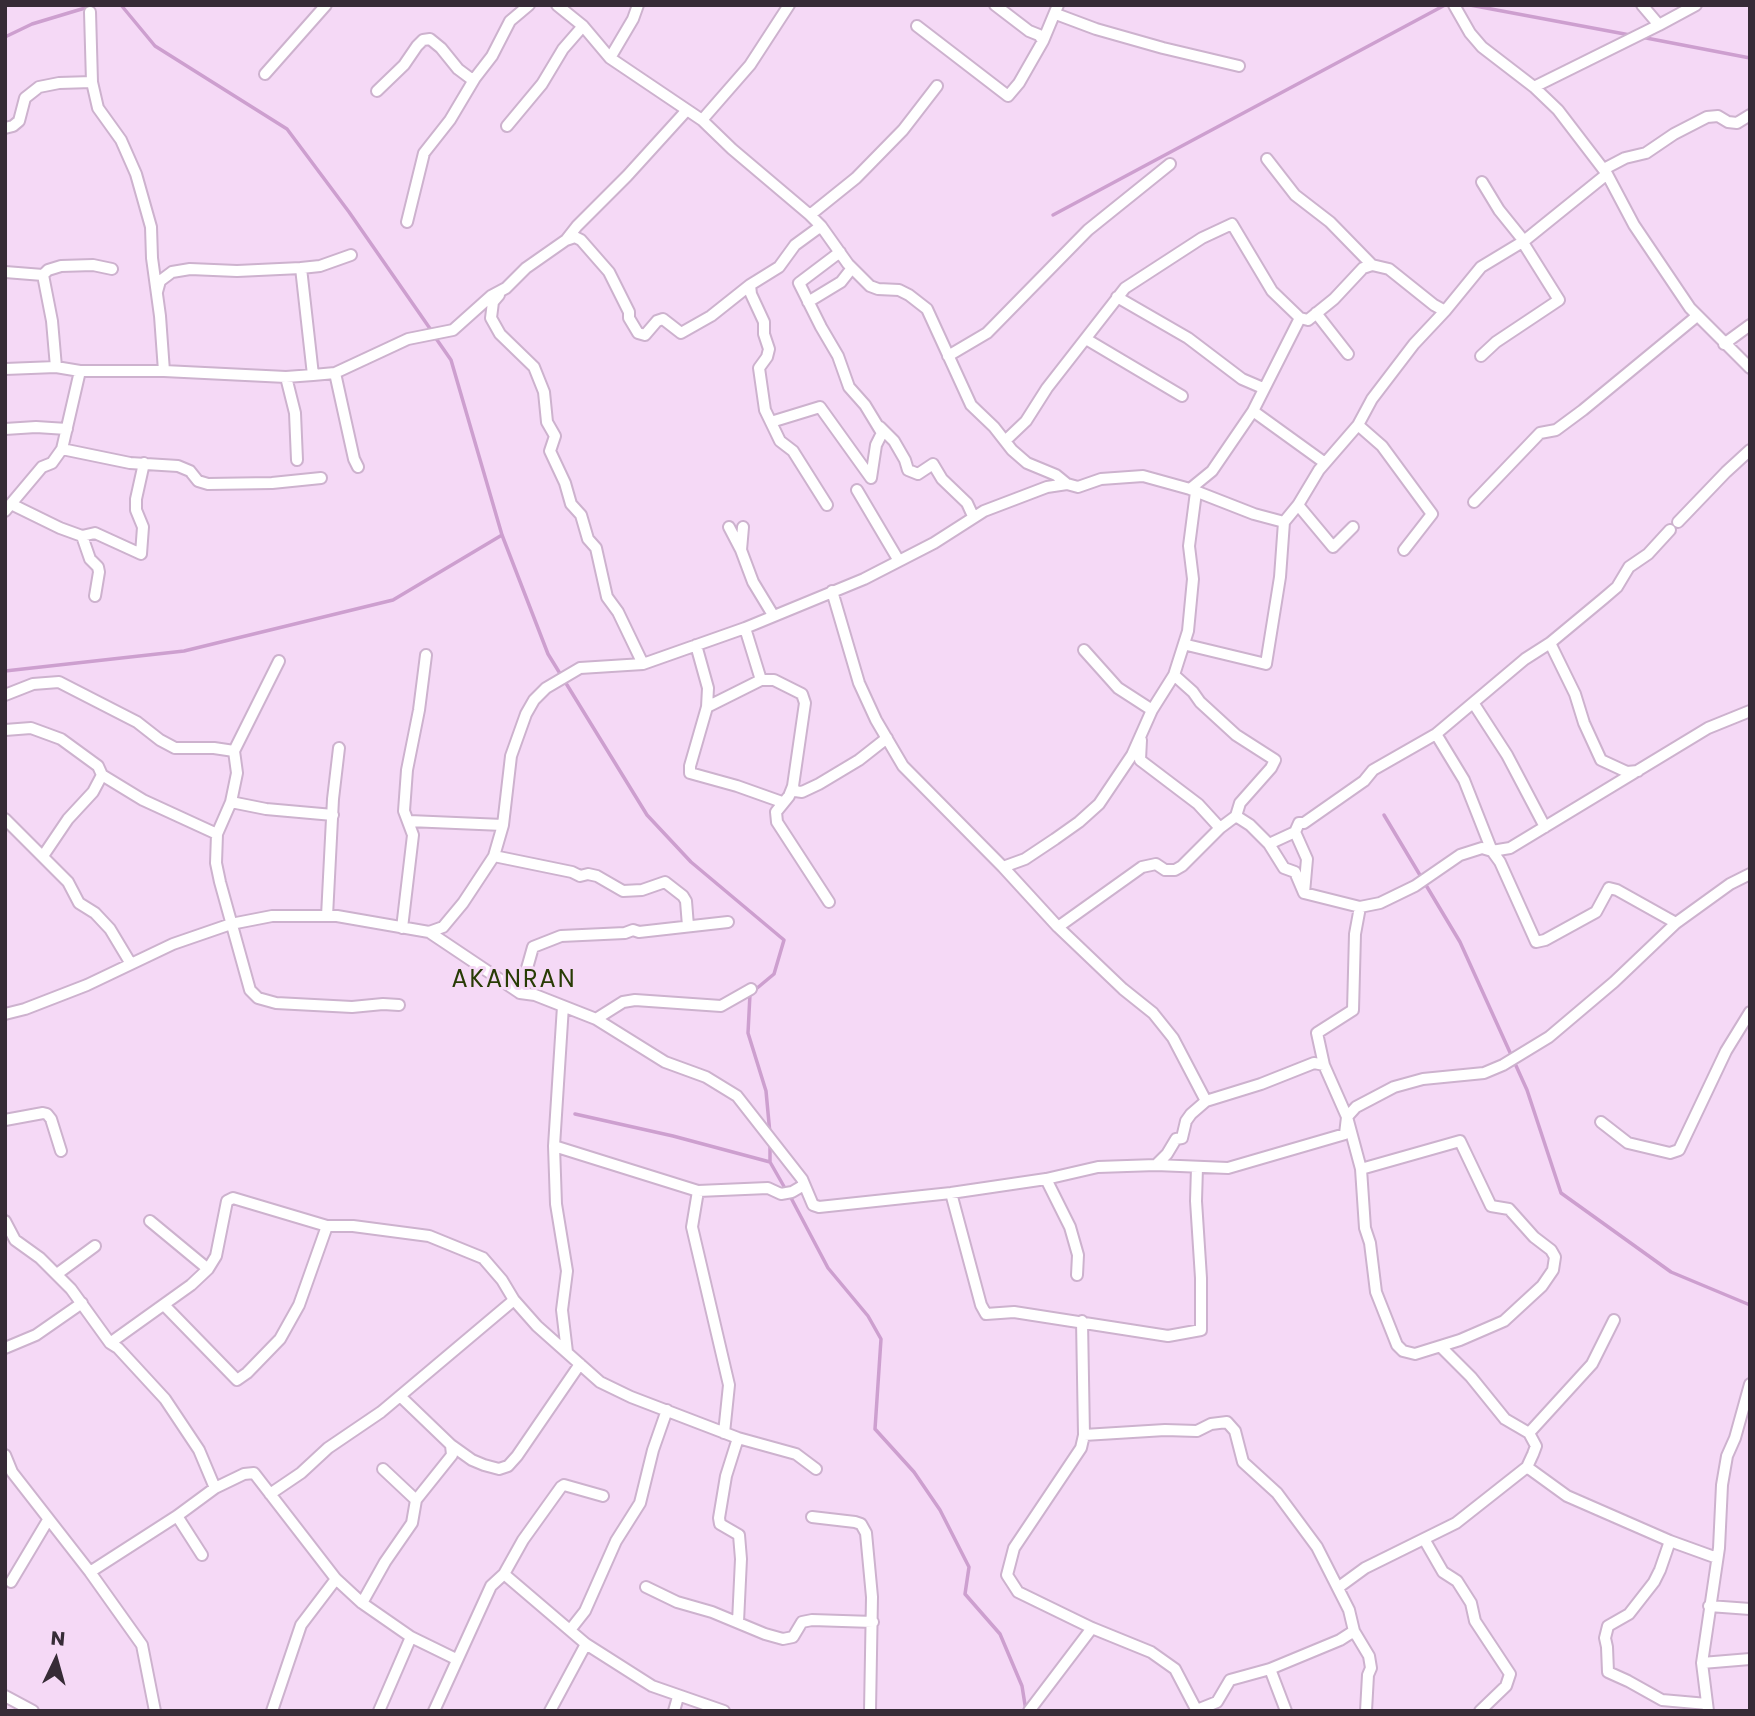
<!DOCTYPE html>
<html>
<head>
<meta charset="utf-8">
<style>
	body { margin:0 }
	#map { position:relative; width:1755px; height:1716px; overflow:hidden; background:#f5d9f6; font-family:Poppins,sans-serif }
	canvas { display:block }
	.frame { position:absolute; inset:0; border:7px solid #362b36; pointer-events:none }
	.north { position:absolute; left:21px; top:1625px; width:70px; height:70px; -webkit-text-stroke:5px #f5d9f6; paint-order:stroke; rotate:5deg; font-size:19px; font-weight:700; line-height:28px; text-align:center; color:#362b36 }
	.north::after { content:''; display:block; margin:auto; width:24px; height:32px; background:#362b36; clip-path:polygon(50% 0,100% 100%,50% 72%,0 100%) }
</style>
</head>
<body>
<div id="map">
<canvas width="1755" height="1716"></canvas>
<div class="frame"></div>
<div class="north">N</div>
</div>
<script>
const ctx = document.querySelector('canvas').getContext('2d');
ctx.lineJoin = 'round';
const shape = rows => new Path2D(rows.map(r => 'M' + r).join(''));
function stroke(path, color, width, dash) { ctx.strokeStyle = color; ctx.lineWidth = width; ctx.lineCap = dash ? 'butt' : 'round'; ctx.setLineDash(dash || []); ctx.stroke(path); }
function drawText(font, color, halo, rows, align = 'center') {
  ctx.font = font + ' Poppins,sans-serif'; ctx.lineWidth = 6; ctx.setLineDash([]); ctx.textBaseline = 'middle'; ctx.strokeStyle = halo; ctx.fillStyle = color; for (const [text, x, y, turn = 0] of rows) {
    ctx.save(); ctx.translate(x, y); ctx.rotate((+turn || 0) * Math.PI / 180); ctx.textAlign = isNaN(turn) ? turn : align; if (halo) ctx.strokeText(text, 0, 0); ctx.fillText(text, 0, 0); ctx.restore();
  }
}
stroke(shape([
	[121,5,155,46,287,129,349,212,431,330],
	[1470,5,1630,35],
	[5,37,32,24,95,5],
	[1641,37,1750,58],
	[1053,215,1445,5],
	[435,337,451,360,502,535,548,654,647,815,691,862,784,940,774,974,750,994,748,1033,766,1091,770,1134],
	[5,671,184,651,393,600,502,535],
	[1384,815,1460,942,1527,1090,1561,1193,1671,1272,1750,1305],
	[575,1114,673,1136,770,1162],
	[770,1142,770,1162,786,1190],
	[790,1196,828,1268,868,1316,881,1339,875,1429,914,1472,940,1510,969,1567,965,1594,1000,1634,1022,1686,1026,1711]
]), '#cd9fcf', 3.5);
const minor = shape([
	[557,5,583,26,610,58,702,120,732,149,810,215,821,226,848,264,870,286,878,289,899,290,909,295,927,309,971,405,994,427,1012,450,1027,463,1056,475,1067,484],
	[1642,5,1659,25,1696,5],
	[90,12,92,82,98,108,121,140,136,174,151,227,152,258,160,316,164,371],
	[1056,14,1096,29,1163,48,1239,66],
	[917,26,1008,96,1019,83,1043,41,1039,35,1029,31,995,5],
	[1043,41,1058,5],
	[610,58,633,19,638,5],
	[265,74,326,5],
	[1534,87,1659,25],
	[377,91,404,65,417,46,423,40,430,39,441,48,458,69,470,78,475,78,492,56,510,21,529,5],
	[702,120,750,65,789,5],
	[507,126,542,84,563,49,583,26],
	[5,128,13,126,19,121,25,98,39,87,59,83,92,82],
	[1267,159,1295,195,1330,222,1372,265,1389,269,1434,305,1445,311],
	[1604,169,1625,158,1646,153,1674,134,1707,117,1718,116,1728,122,1737,123,1750,115],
	[1607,174,1634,225,1690,308,1750,368],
	[1482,182,1499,210,1524,241],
	[810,215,856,178,903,130,937,86],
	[407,222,424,153,450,120,475,78],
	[566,240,575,237,581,240,609,272,629,312,629,318,638,333,645,335,657,321,663,319,681,333,711,316,750,285,779,267,795,245,821,226],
	[840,252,799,283,821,327,838,356,849,387,865,405,882,433,876,445,871,478],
	[301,268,313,375],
	[5,272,43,275,48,270,61,266,93,265,112,269],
	[43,275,52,321,56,367],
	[750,285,751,294,764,322,764,334,769,349,767,357,759,368,765,410,780,441,793,451,827,505],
	[157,292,160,281,172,272,190,269,237,271,301,268,320,266,351,255],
	[499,295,493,302,491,318,500,334,534,367,544,392,547,422,555,436,550,451,565,483,571,504,581,515,588,539,596,548,607,597,618,612,643,664],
	[1117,297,1188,338,1242,379,1263,388],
	[808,302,841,282,852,268],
	[1316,313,1348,354],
	[1086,339,1182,396],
	[1724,344,1750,325],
	[948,356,987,333,1088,230,1170,164],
	[1481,356,1496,342,1559,300,1522,241],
	[5,369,56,367,80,371,164,371,286,377,313,375,335,373,408,339,453,330,491,296,506,288,526,268,566,240,577,226,627,176,687,110],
	[335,373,354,459,358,467],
	[286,377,295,413,297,460],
	[1253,411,1325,463],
	[771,422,820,407,871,478],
	[1358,425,1382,446,1432,514,1404,550],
	[880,427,894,441,905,460,908,470,918,474,933,464,942,479,967,503,973,516],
	[5,429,36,427,67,429],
	[1005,441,1026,421,1047,388,1125,288,1202,238,1232,224,1272,291,1300,318],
	[62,449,130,463,178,466,190,471,198,481,208,484,272,483,321,478],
	[1190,489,1212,471,1253,411,1300,318,1308,320,1334,299,1363,268,1372,265],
	[857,490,899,561],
	[1474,502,1540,433,1556,430,1583,410,1697,316],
	[11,504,60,528,82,536,95,533,141,554,143,527,136,510,136,499,144,463],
	[1298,505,1333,547,1353,527],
	[5,511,42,467,52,463,62,449,80,371],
	[1678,522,1726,472,1750,450],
	[729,527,741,550,753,582,773,615],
	[82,536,90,559,98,567,99,572,95,596],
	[741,550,743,527],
	[832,591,859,683,876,720,903,766,1003,867,1058,927,1123,989,1153,1013,1173,1038,1206,1101],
	[745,628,761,680],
	[1550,643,1575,694,1584,723,1601,760,1627,772,1638,771],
	[696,645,708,688,707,707,690,766,690,773,737,786,782,802],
	[1187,645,1266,664,1280,577,1284,522],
	[1084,650,1118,688,1152,710],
	[279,661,234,751,237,773,231,802,217,834,216,863,220,882,250,990,258,998,276,1003,352,1007,383,1004,399,1005],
	[5,695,33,684,59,682,137,722,160,740,175,748,214,748,234,751],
	[1474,704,1507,755,1545,827],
	[707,707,761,680,774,680,802,694,805,703,793,786,789,796,776,812,777,822,829,902],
	[5,730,31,728,61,739,98,766,102,775,143,800,217,834],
	[1436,734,1464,780,1492,851,1500,862,1536,942,1545,940,1596,912,1609,888,1617,890,1676,923],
	[1141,740,1140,760,1198,804,1220,828],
	[793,786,795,791,802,792,819,784,859,760,887,738],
	[231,802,266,809,333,815],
	[1236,816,1250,825,1269,844,1284,868,1295,872,1304,893,1360,907,1380,903,1415,886,1460,855,1482,848,1492,851,1510,848,1708,728,1750,711],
	[5,819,68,882,79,903,95,913,110,929,131,964],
	[409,821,503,825],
	[1295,832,1307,859,1304,893],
	[1269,844,1295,832,1299,823,1304,823,1364,781,1373,770,1436,734,1525,659,1550,643,1603,599,1617,587,1629,567,1648,554,1670,530],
	[43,856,68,819,93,792,102,775],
	[494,856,572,872,580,876,588,874,597,876,623,891,642,890,665,882,683,896,686,901,688,926],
	[1003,867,1025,859,1055,839,1079,822,1099,804,1132,755,1152,710,1174,675,1188,631,1193,579,1189,546,1196,492],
	[1360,907,1355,934,1353,1010,1317,1033,1324,1065,1347,1117,1361,1169,1365,1228,1370,1243,1376,1292,1397,1345,1403,1351,1415,1354,1460,1340,1504,1321,1542,1286,1553,1270,1555,1257,1551,1250,1534,1237,1509,1209,1491,1206,1460,1141,1361,1169],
	[327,916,333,799,339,748],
	[1058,927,1142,867,1156,864,1165,870,1175,870,1182,866,1220,828,1236,816,1240,803,1271,768,1275,760,1236,735,1200,702,1193,692,1174,675],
	[402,928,413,835,404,811,407,770,419,710,426,655],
	[429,932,520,993,535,995,596,1019,665,1062,706,1077,737,1096,802,1179,813,1205,819,1207,951,1193,1046,1179,1098,1167,1156,1165,1228,1168,1345,1134,1347,1117,1356,1107,1394,1087,1423,1079,1484,1073,1503,1065,1549,1037,1614,982,1676,923,1730,884,1750,874],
	[520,993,533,947,561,936,625,933,633,930,639,932,728,922],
	[563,1006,554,1146,556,1204,567,1271,562,1310,567,1352],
	[5,1014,25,1009,87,985,173,944,231,924,272,916,337,916,429,932,443,927,463,903,494,856,503,825,511,756,526,714,534,700,546,688,580,668,643,664,745,628,864,579,934,543,984,511,1047,487,1067,484,1078,487,1101,479,1143,476,1190,489,1254,514,1284,522,1298,505,1319,470,1358,425,1372,399,1414,344,1445,311,1481,267,1524,241,1607,174,1558,110,1534,87,1482,47,1470,33,1454,5],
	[596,1019,623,1002,635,1000,721,1006,751,989],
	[5,1120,43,1113,47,1114,51,1119,61,1151],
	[1601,1122,1628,1143,1670,1153,1679,1150,1726,1051,1750,1012],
	[554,1146,698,1191,768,1188,781,1194,792,1192,804,1185],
	[1156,1165,1167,1154,1176,1139,1182,1138,1186,1121,1191,1114,1206,1101,1261,1084,1314,1063,1324,1065],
	[1046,1179,1070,1227,1078,1255,1077,1275],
	[698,1191,692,1227,729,1385,724,1433],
	[951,1193,981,1305,986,1314,1014,1312,1168,1336,1201,1330,1201,1278,1196,1201,1197,1167],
	[5,1221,15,1240,40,1258,71,1289,110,1343,118,1348,165,1399,199,1450,215,1488],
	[150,1221,208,1269],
	[57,1274,95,1246],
	[164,1305,237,1380,247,1373,280,1339,299,1305,327,1226],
	[1082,1321,1084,1435,1081,1448,1014,1548,1007,1575,1018,1592,1092,1628,1151,1652,1175,1669,1197,1711],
	[110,1343,191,1285,208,1269,216,1256,227,1201,233,1198,327,1226,353,1226,429,1236,483,1258,502,1280,514,1300,537,1326,600,1382,631,1397,738,1438,796,1454,816,1469],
	[5,1348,36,1335,82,1303],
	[1529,1433,1592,1364,1614,1320],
	[1084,1435,1165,1430,1197,1431,1211,1424,1227,1422,1235,1431,1243,1462,1277,1493,1317,1547,1349,1610,1354,1631,1340,1640,1270,1669,1230,1680,1217,1702,1197,1710],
	[451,1445,472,1460,484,1465,499,1469,508,1466,517,1456,580,1364],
	[5,1455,12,1472,90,1572,142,1645,155,1711],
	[1527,1467,1567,1496,1670,1541,1717,1558],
	[383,1469,416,1500],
	[270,1494,301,1473,328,1448,381,1412,514,1300],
	[177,1516,202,1555],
	[812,1517,855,1522,861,1524,866,1533,872,1597,870,1711],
	[1424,1539,1443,1572,1457,1581,1471,1603,1475,1621,1510,1674,1506,1686,1480,1711],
	[1670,1541,1660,1570,1654,1582,1629,1614,1608,1626,1605,1638,1607,1647,1608,1672,1628,1681,1662,1700,1707,1704],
	[90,1572,177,1516,215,1488,244,1474,254,1473,336,1579,362,1603,411,1637,456,1659],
	[504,1574,523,1540,561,1487,564,1485,603,1496],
	[11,1582,48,1520],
	[646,1587,677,1602,712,1612,765,1634,783,1639,793,1637,802,1622,812,1620,873,1622],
	[1339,1587,1365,1568,1456,1523,1527,1467,1533,1454,1536,1446,1529,1433,1505,1419,1471,1377,1441,1347],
	[362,1603,385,1562,412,1523,416,1500,452,1455,451,1445,400,1396],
	[1709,1606,1750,1609],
	[738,1622,741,1559,739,1535,720,1524,719,1518,726,1476,738,1438],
	[570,1630,585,1611,616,1541,640,1503,653,1450,667,1410],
	[1354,1631,1369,1656,1371,1668,1368,1675,1366,1711],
	[1702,1663,1750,1659],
	[1270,1669,1286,1711],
	[5,1696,33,1711],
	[272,1711,301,1625,336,1579],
	[379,1711,411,1637],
	[434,1711,491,1586,504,1574,586,1644,652,1686,724,1711],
	[550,1711,586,1644],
	[674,1711,678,1697],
	[1029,1711,1092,1628],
	[1708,1711,1702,1663,1719,1548,1722,1485,1727,1456,1735,1438,1750,1384]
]);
stroke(minor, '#cdb2ce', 14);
stroke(minor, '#fff', 10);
ctx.letterSpacing = '2px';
drawText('24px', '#283b05', '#f5d9f6', [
	["AKANRAN",514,981]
]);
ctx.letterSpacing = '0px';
</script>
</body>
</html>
